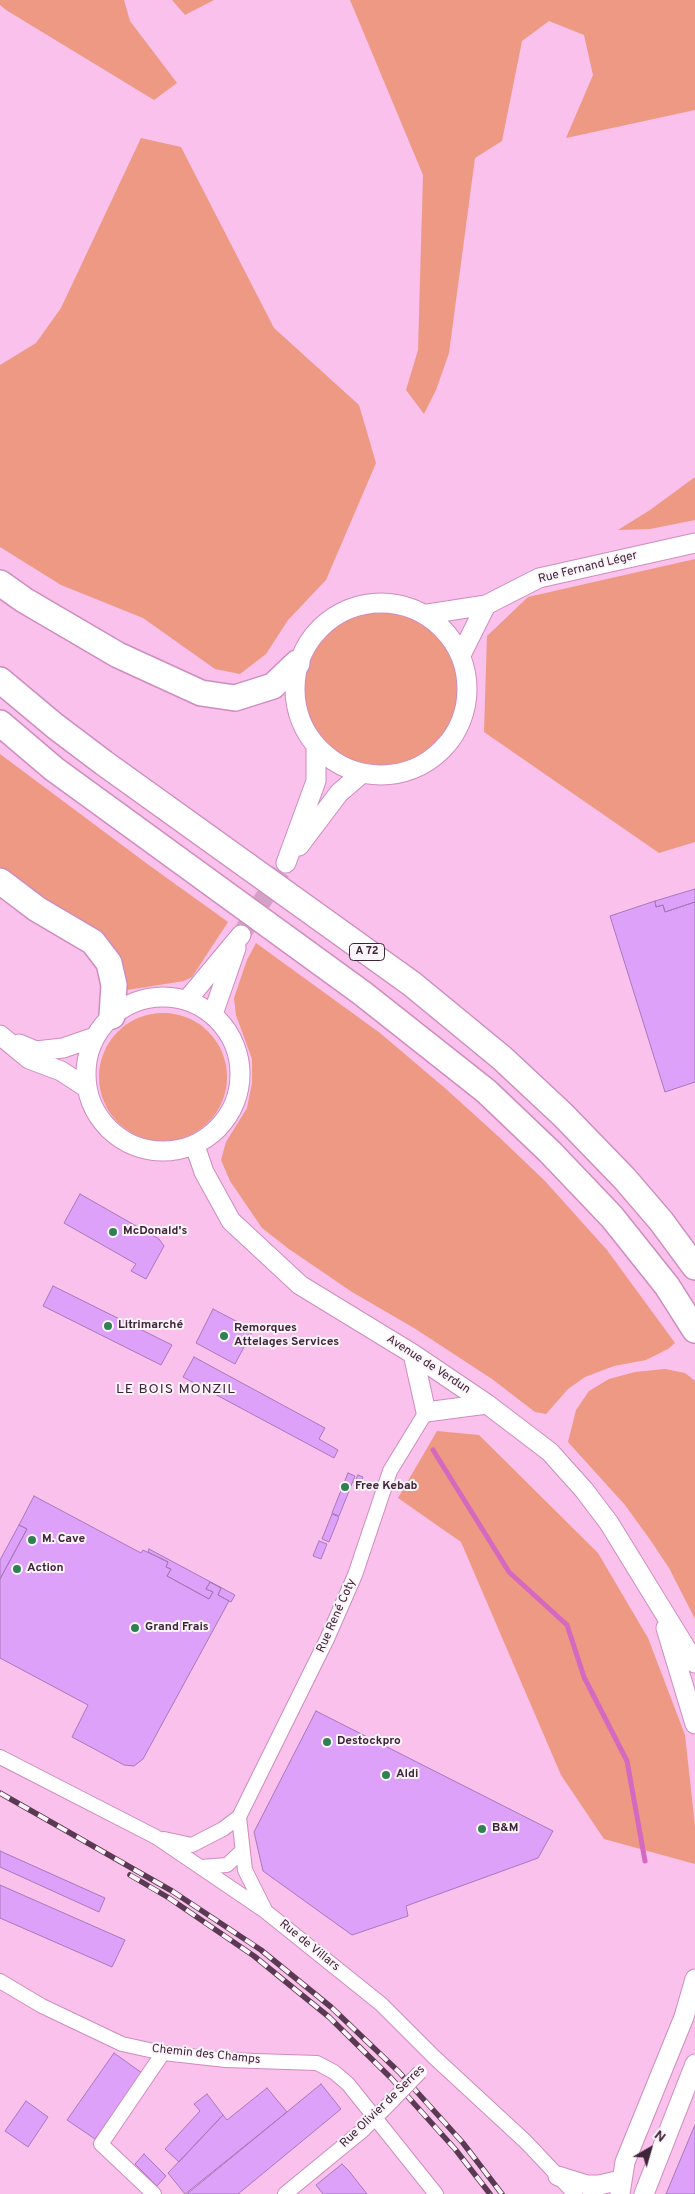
<!DOCTYPE html>
<html>
<head>
<meta charset="utf-8">
<style>
	body { margin:0 }
	#map { position:relative; width:695px; height:2194px; overflow:hidden; background:#f9c1eb; font-family:Overpass,sans-serif }
	canvas { display:block }
	.north { position:absolute; left:625px; top:2124px; width:50px; height:50px; -webkit-text-stroke:4px #fbf4f9; paint-order:stroke; rotate:38deg; font-size:14px; font-weight:700; line-height:20px; text-align:center; color:#3f2439 }
	.north::after { content:''; display:block; margin:auto; width:18px; height:22px; background:#3f2439; clip-path:polygon(50% 0,100% 100%,50% 72%,0 100%) }
</style>
</head>
<body>
<div id="map">
<canvas width="695" height="2194"></canvas>
<div class="north">N</div>
</div>
<script>
const ctx = document.querySelector('canvas').getContext('2d');
ctx.lineJoin = 'round';
function paint(path, color) { ctx.fillStyle = color; ctx.fill(path, 'evenodd'); }
const shape = rows => new Path2D(rows.map(r => 'M' + r).join(''));
function stroke(path, color, width, dash) { ctx.strokeStyle = color; ctx.lineWidth = width; ctx.lineCap = dash ? 'butt' : 'round'; ctx.setLineDash(dash || []); ctx.stroke(path); }
function drawText(font, color, halo, rows, align = 'center') {
  ctx.font = font + ' Overpass,sans-serif'; ctx.lineWidth = 4; ctx.setLineDash([]); ctx.textBaseline = 'middle'; ctx.strokeStyle = halo; ctx.fillStyle = color; for (const [text, x, y, turn = 0] of rows) {
    ctx.save(); ctx.translate(x, y); ctx.rotate((+turn || 0) * Math.PI / 180); ctx.textAlign = isNaN(turn) ? turn : align; if (halo) ctx.strokeText(text, 0, 0); ctx.fillText(text, 0, 0); ctx.restore();
  }
}
paint(shape([
	[0,0,124,0,130,21,177,83,154,100,6,10,0,5],
	[172,0,214,0,185,15],
	[350,0,695,0,695,110,566,138,593,75,584,35,549,21,522,41,502,141,475,158,449,353,436,390,424,414,406,390,418,350,423,175],
	[141,138,181,147,274,328,359,405,376,463,326,580,288,620,266,654,240,674,215,669,143,618,61,585,0,547,0,365,36,343,61,308],
	[695,477,695,520,650,529,618,530,650,510],
	[695,559,695,842,659,853,484,732,487,636,528,597],
	'303 689a78 78 0 1 1 156 0a78 78 0 1 1-156 0Z',
	[0,754,146,863,228,922,192,977,184,981,121,991,119,979,0,870],
	[256,943,380,1033,446,1089,500,1138,545,1181,607,1250,675,1343,668,1349,646,1360,614,1366,585,1377,568,1389,546,1414,535,1412,492,1379,414,1328,352,1292,289,1249,262,1228,230,1181,221,1160,226,1142,247,1108,252,1083,252,1059,236,1015,234,998,247,960],
	'99 1077a64 64 0 1 1 128 0a64 64 0 1 1-128 0Z',
	[665,1369,685,1373,695,1381,695,1619,669,1568,651,1541,625,1505,568,1442,576,1410,589,1391,609,1379,635,1372],
	[437,1431,479,1435,598,1553,648,1638,685,1735,695,1826,695,1864,604,1839,561,1775,461,1542,398,1498]
]), '#ee9983');
stroke(shape([
	[433,1450,509,1572,567,1625,584,1677,627,1761,645,1861]
]), '#d569c0', 5);
const building = shape([
	[695,889,695,902,665,912,663,905,656,907,655,901,695,889],
	[655,901,656,907,663,905,665,912,695,902,695,1082,665,1092,610,916,655,901],
	[80,1194,159,1239,164,1246,146,1279,131,1271,136,1264,64,1223,80,1194],
	[53,1286,172,1345,161,1365,43,1306,53,1286],
	[213,1309,253,1330,235,1364,196,1343,213,1309],
	[194,1357,325,1428,319,1439,338,1450,334,1458,183,1377,194,1357],
	[348,1473,355,1476,339,1516,332,1513,348,1473],
	[358,1475,363,1477,359,1486,354,1483,358,1475],
	[34,1496,141,1553,143,1550,168,1562,166,1567,171,1569,167,1576,209,1599,213,1592,206,1589,210,1582,221,1588,218,1595,229,1601,143,1759,134,1766,124,1765,72,1737,88,1705,0,1658,0,1579,27,1529,19,1525,34,1496],
	[332,1514,339,1517,329,1542,322,1539,332,1514],
	[19,1525,27,1529,0,1579,0,1560,19,1525],
	[319,1541,327,1544,321,1559,313,1556,319,1541],
	[149,1549,235,1595,231,1602,218,1595,221,1588,210,1582,206,1589,213,1592,209,1599,167,1576,171,1569,166,1567,168,1562,148,1552,149,1549],
	[316,1711,553,1831,538,1858,406,1906,408,1916,352,1935,263,1871,254,1832,316,1711],
	[0,1851,105,1898,99,1912,0,1867,0,1851],
	[0,1885,125,1940,112,1967,0,1918,0,1885],
	[114,2053,142,2073,95,2139,67,2120,114,2053],
	[321,2084,341,2109,238,2194,187,2194,321,2084],
	[267,2088,287,2112,185,2194,168,2173,223,2115,227,2120,267,2088],
	[207,2094,223,2115,179,2162,165,2149,200,2111,194,2104,207,2094],
	[26,2101,48,2117,28,2147,5,2131,26,2101],
	[695,2125,695,2194,666,2194,689,2139,695,2125],
	[144,2154,166,2176,157,2186,135,2164,144,2154],
	[342,2164,349,2171,367,2194,323,2194,316,2185,342,2164]
]);
paint(building, '#dea1f9');
stroke(building, '#a679ba', 1);
stroke(shape([
	[241,935,286,863]
]), '#d4a2c7', 19, [19, 9]);
const street = shape([
	[0,1757,156,1837,265,1911,381,2004,434,2057,526,2142,575,2194],
	[239,1817,245,1870,265,1910],
	[164,1839,192,1845,223,1829,239,1817,327,1639,355,1575,390,1471,426,1412],
	[201,1867,227,1865,242,1851],
	[0,1981,42,2006,122,2044,163,2053,226,2060,317,2063,334,2072,348,2084,436,2194],
	[154,2194,101,2144,163,2053],
	[285,2194,363,2130,393,2100]
]);
const secondary = shape([
	'295 689a86 86 0 1 1 172 0a86 86 0 1 1-172 0Z',
	[428,614,486,605,539,578,695,543],
	[461,655,486,605],
	[299,846,339,793,361,774],
	[286,863,316,781,316,749],
	'86 1074a77 77 0 1 1 154 0a77 77 0 1 1-154 0Z',
	[187,1000,241,935],
	[213,1014,236,948],
	[0,1035,29,1059,61,1071,87,1088],
	[19,1044,36,1051,63,1048,95,1037],
	[195,1146,204,1172,231,1221,300,1285,413,1354,487,1404,550,1452,584,1490,609,1523,695,1663],
	[413,1354,426,1412,487,1404],
	[666,1628,695,1724],
	[558,2176,587,2185,599,2185,621,2180],
	[620,2194,625,2162,684,2017,695,1979],
	[644,2194,695,2064]
]);
const highway = shape([
	[0,583,24,600,118,655,201,693,235,698,273,686,297,663],
	[0,680,55,726,104,763,412,984,502,1058,563,1115,625,1179,661,1221,695,1267],
	[0,723,54,769,362,993,486,1091,550,1152,612,1217,667,1286,695,1330],
	[0,881,37,909,93,942,109,963,114,985,112,1016]
]);
stroke(street, '#cf8cbf', 16);
stroke(secondary, '#cf8cbf', 21);
stroke(highway, '#cf8cbf', 28);
stroke(street, '#fff', 14);
stroke(secondary, '#fff', 19);
stroke(highway, '#fff', 25);
const rail = shape([
	[0,1793,172,1891,261,1950,331,2007,399,2072,463,2143,502,2194],
	[130,1875,169,1898,254,1956,329,2017,391,2078,455,2149,490,2194]
]);
stroke(rail, '#593a52', 5.5);
stroke(rail, '#fbf4f9', 4, [11]);
const streetBridge = shape([
	[393,2100,420,2072]
]);
stroke(streetBridge, '#cf8cbf', 16, []);
stroke(streetBridge, '#fff', 14);
for (const [x, y, r, color] of [
	[113,1232,5,"#2f8153"],
	[108,1326,5,"#2f8153"],
	[224,1336,5,"#2f8153"],
	[345,1487,5,"#2f8153"],
	[32,1540,5,"#2f8153"],
	[17,1569,5,"#2f8153"],
	[135,1628,5,"#2f8153"],
	[327,1742,5,"#2f8153"],
	[386,1775,5,"#2f8153"],
	[482,1829,5,"#2f8153"]
]) { const dot = new Path2D(); dot.arc(x, y, r, 0, 2 * Math.PI); ctx.fillStyle = color; ctx.fill(dot); stroke(dot, '#fbf4f9', 2); }
for (const [x, y, w] of [
	[367,952,35]
]) { const box = new Path2D(); box.roundRect(x - w / 2, y - 8.5, w, 17, 4); ctx.fillStyle = '#fbf4f9'; ctx.fill(box); stroke(box, '#3f2439', 1); }
drawText('bold 11px', '#3f2439', null, [
	["A 72",367,952]
]);
drawText('12px', '#3f2439', '#fbf4f9', [
	["Rue Fernand Léger",588,568,-14],
	["Avenue de Verdun",428,1365,33],
	["Rue René Coty",337,1616,-66],
	["Rue de Villars",309,1946,39],
	["Chemin des Champs",206,2055,6],
	["Rue Olivier de Serres",383,2107,-44]
]);
drawText('bold 12px', '#3f2439', '#fbf4f9', [
	["McDonald's",123,1232],
	["Litrimarché",118,1326],
	["Remorques",234,1329],
	["Attelages Services",234,1343],
	["Free Kebab",355,1487],
	["M. Cave",42,1540],
	["Action",27,1569],
	["Grand Frais",145,1628],
	["Destockpro",337,1742],
	["Aldi",396,1775],
	["B&M",492,1829]
], 'left');
ctx.letterSpacing = '1px';
drawText('14px', '#3f2439', '#fbf4f9', [
	["LE BOIS MONZIL",176,1390]
]);
ctx.letterSpacing = '0px';
</script>
</body>
</html>
